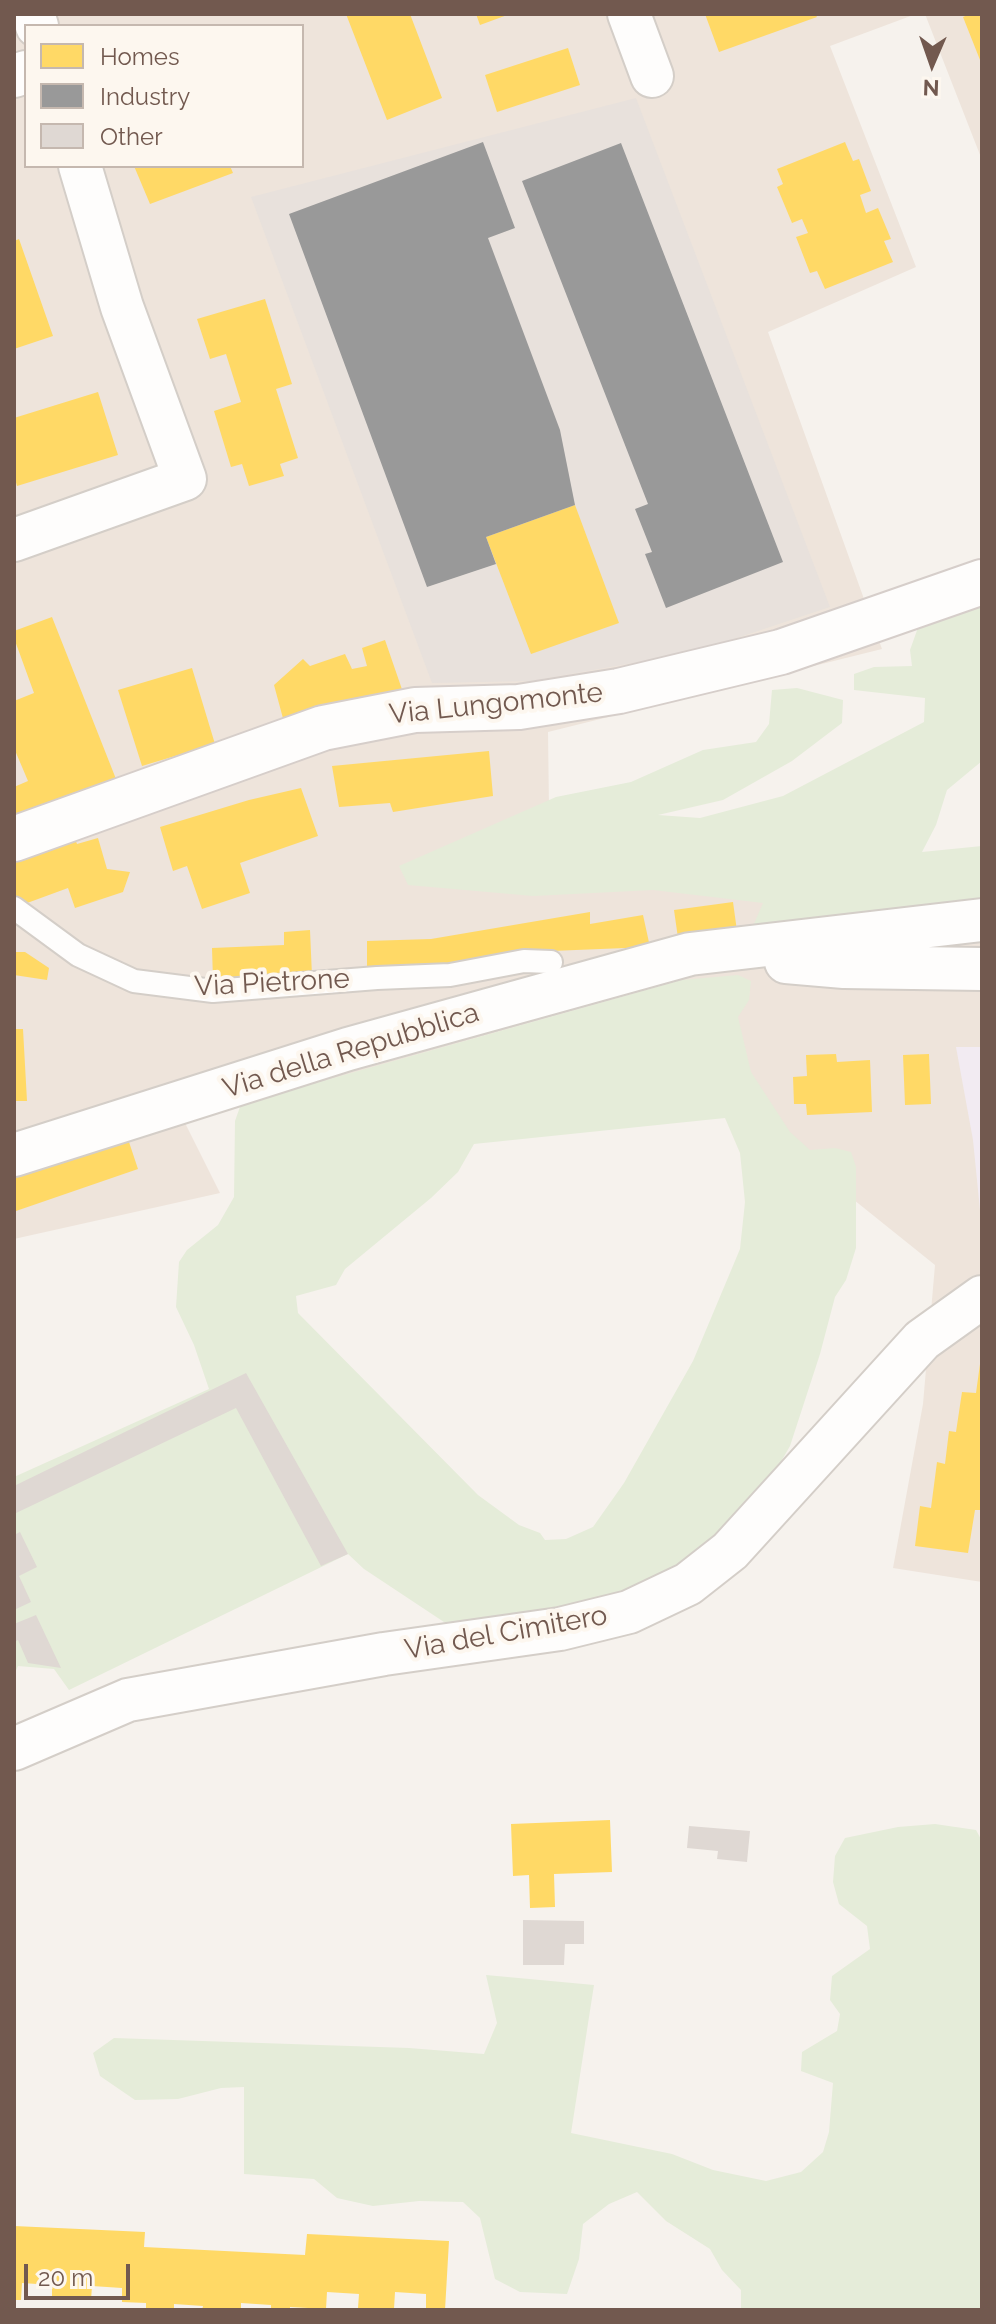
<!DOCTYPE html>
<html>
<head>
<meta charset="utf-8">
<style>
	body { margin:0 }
	#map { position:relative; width:996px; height:2324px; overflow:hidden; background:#f6f2ed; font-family:Raleway,sans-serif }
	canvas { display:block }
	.frame { position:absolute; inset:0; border:16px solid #72594f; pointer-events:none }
	.legend { position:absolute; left:24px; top:24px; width:280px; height:144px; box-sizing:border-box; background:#fdf7ef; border:2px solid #c5b8af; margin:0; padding:10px 14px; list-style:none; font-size:24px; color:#72594f }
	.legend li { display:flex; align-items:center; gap:16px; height:40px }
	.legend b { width:40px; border:2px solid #c5b8af }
	.north { position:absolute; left:892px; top:24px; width:80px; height:80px; -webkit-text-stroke:6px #fdf7ef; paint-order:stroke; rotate:182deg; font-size:22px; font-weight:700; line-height:32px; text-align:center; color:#72594f }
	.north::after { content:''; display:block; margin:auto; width:28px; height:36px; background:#72594f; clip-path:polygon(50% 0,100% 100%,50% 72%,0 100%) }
	.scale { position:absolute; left:24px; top:2264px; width:106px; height:36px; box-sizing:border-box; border:4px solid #72594f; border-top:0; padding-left:10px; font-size:24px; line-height:28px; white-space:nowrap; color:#72594f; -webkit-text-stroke:6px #fdf7ef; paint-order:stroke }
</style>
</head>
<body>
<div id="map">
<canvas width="996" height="2324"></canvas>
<div class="frame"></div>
<ul class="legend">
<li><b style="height:22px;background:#ffd966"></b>Homes</li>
<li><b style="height:22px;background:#999"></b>Industry</li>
<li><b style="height:22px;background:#dfd8d3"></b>Other</li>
</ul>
<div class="north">N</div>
<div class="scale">20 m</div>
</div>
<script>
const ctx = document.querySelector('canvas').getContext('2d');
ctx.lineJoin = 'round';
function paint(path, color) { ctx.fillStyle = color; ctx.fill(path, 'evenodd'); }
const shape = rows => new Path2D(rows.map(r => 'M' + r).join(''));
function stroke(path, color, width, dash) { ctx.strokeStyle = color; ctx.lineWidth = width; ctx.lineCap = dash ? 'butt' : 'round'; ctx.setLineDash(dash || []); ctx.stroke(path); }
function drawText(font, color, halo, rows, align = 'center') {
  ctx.font = font + ' Raleway,sans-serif'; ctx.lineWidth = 8; ctx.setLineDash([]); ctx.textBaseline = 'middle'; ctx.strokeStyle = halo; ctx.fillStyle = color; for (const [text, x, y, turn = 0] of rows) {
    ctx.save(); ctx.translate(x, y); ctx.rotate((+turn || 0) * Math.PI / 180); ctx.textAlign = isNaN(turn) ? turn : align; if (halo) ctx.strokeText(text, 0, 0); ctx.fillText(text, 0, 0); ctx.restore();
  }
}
paint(shape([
	[14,14,916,14,830,46,916,267,768,332,882,649,548,732,550,887,791,893,982,870,982,1582,893,1568,923,1404,935,1265,798,1155,681,980,184,1121,220,1193,14,1239],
	[26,26,302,26,302,166,26,166],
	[925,14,982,14,982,160]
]), '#eee4db');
paint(shape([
	[636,98,830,607,713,646,650,660,531,681,432,683,251,197]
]), '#e8e1dc');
paint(shape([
	[956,1047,982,1047,982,1230,973,1140]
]), '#f2ebf2');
paint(shape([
	[982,597,982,761,947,790,936,825,922,852,982,846,982,901,753,926,763,903,653,890,533,896,408,885,399,866,556,797,631,782,703,750,756,742,769,724,772,690,797,688,843,700,842,723,792,761,723,800,658,815,700,818,783,796,924,722,925,698,854,690,854,674,874,667,912,666,910,650,920,622],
	[738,975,751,981,749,1000,738,1017,751,1072,790,1132,810,1150,835,1148,851,1152,856,1167,856,1248,846,1280,835,1297,820,1354,790,1446,752,1512,644,1594,479,1627,450,1626,364,1569,348,1554,69,1690,54,1669,18,1666,14,1675,14,1477,209,1389,194,1345,176,1307,179,1262,187,1250,218,1225,234,1197,235,1121,241,1104,681,980],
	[725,1118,740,1153,745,1202,740,1249,693,1361,624,1483,593,1527,566,1539,545,1540,540,1533,519,1525,478,1495,298,1313,296,1296,336,1285,345,1269,431,1198,458,1172,474,1144],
	[935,1824,976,1830,982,1841,982,2310,741,2310,741,2290,722,2270,710,2249,666,2221,637,2192,609,2204,583,2224,579,2259,567,2294,520,2292,495,2279,480,2218,463,2202,419,2201,373,2206,337,2198,314,2179,244,2174,244,2087,221,2088,178,2099,135,2100,100,2076,93,2053,114,2038,409,2048,484,2054,497,2023,486,1975,594,1985,571,2133,672,2154,713,2170,766,2181,801,2172,823,2152,829,2132,833,2083,801,2071,802,2052,837,2031,840,2014,830,2000,832,1976,870,1949,867,1926,839,1904,833,1882,835,1856,845,1838,898,1827]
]), '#e5ecd9');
paint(shape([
	[346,14,410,14,442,98,387,120],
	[476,14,510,14,480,25],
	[705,14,815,14,817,17,719,52],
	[970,14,982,14,982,65,963,17],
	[568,48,580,85,497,112,485,75],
	[845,142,853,161,859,159,871,191,860,195,866,213,878,208,891,239,884,241,893,262,825,289,817,271,810,273,796,237,808,233,802,219,792,223,777,187,783,184,777,169],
	[134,166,230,166,233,173,150,204],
	[19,239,53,336,14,349,14,241],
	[265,299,292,384,276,389,298,458,280,464,284,476,249,486,242,464,231,467,214,411,241,402,226,354,210,359,197,319],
	[98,392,118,455,17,486,14,475,14,418],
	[575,505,619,623,531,654,486,537],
	[52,617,116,779,14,821,14,787,28,781,14,748,14,701,34,693,14,638,14,631],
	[385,640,406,701,284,722,274,685,303,659,310,666,345,654,352,669,367,666,362,648],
	[192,668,215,744,142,766,118,690],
	[489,751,493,796,393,812,390,803,339,807,332,766],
	[301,788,318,836,240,863,250,893,202,909,187,866,173,871,160,827,249,800],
	[73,834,77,844,98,838,107,869,130,872,123,892,75,908,68,888,19,906,14,893,14,855],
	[733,902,737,931,678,938,674,910],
	[590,912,590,924,643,915,650,947,551,951,367,974,367,941,431,939],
	[310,930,312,976,213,980,212,948,284,945,284,932],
	[14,952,25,952,49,968,47,980,14,975],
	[14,1029,23,1029,27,1101,14,1101],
	[836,1054,837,1062,870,1060,872,1112,807,1115,806,1104,794,1104,793,1077,807,1076,806,1055],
	[929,1054,931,1104,905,1105,903,1055],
	[127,1136,138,1169,16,1211,14,1178],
	[980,1364,982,1510,975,1510,968,1553,915,1546,920,1506,931,1508,937,1462,945,1464,949,1431,956,1432,962,1392,976,1393],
	[610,1820,612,1872,554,1874,555,1907,530,1908,529,1875,513,1876,511,1824],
	[14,2226,145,2232,144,2247,305,2255,307,2234,449,2241,445,2310,426,2310,426,2294,395,2292,394,2309,358,2308,359,2294,327,2292,326,2309,290,2307,290,2310,271,2310,271,2305,241,2303,241,2310,202,2310,203,2306,174,2304,174,2310,146,2310,146,2303,122,2302,122,2288,92,2286,91,2300,52,2298,52,2285,22,2283,21,2300,14,2300]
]), '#ffd966');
paint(shape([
	[483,142,515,228,488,238,560,430,575,505,486,537,496,564,427,587,289,214],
	[621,143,783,562,666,608,645,554,652,552,635,509,648,504,522,181]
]), '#999');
paint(shape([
	[246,1373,348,1554,321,1566,236,1408,14,1514,14,1486],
	[20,1532,37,1567,19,1576,31,1602,14,1610,14,1535],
	[36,1615,61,1668,28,1663,18,1640,14,1642,14,1624],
	[689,1826,750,1831,747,1862,717,1859,718,1851,687,1848],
	[523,1920,584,1921,584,1944,565,1944,564,1965,523,1965]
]), '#dfd8d3');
const lane = shape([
	[14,908,78,955,134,981,213,991,377,978,450,975,524,961,551,962]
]);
const street = shape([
	[33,14,37,26],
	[629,14,652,76],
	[14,76,26,72],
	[14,540,185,479,122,307,80,166],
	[786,962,844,967,982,969],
	[14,1155,348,1049,690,954,982,920],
	[14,1749,128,1700,384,1654,560,1629,629,1612,688,1584,730,1551,922,1340,982,1297]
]);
const secondary = shape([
	[14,839,323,728,415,710,519,707,619,691,781,652,982,582]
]);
stroke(lane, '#d4cec8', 26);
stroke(street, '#d4cec8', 46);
stroke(secondary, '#d6ceca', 48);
stroke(lane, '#fefdfc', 22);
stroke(street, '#fefdfc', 42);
stroke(secondary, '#fefdfc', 44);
drawText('28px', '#72594f', '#fdf7ef', [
	["Via Lungomonte",496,704,-6],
	["Via Pietrone",272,983,-3],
	["Via della Repubblica",351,1051,-17],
	["Via del Cimitero",506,1633,-10]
]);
</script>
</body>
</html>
